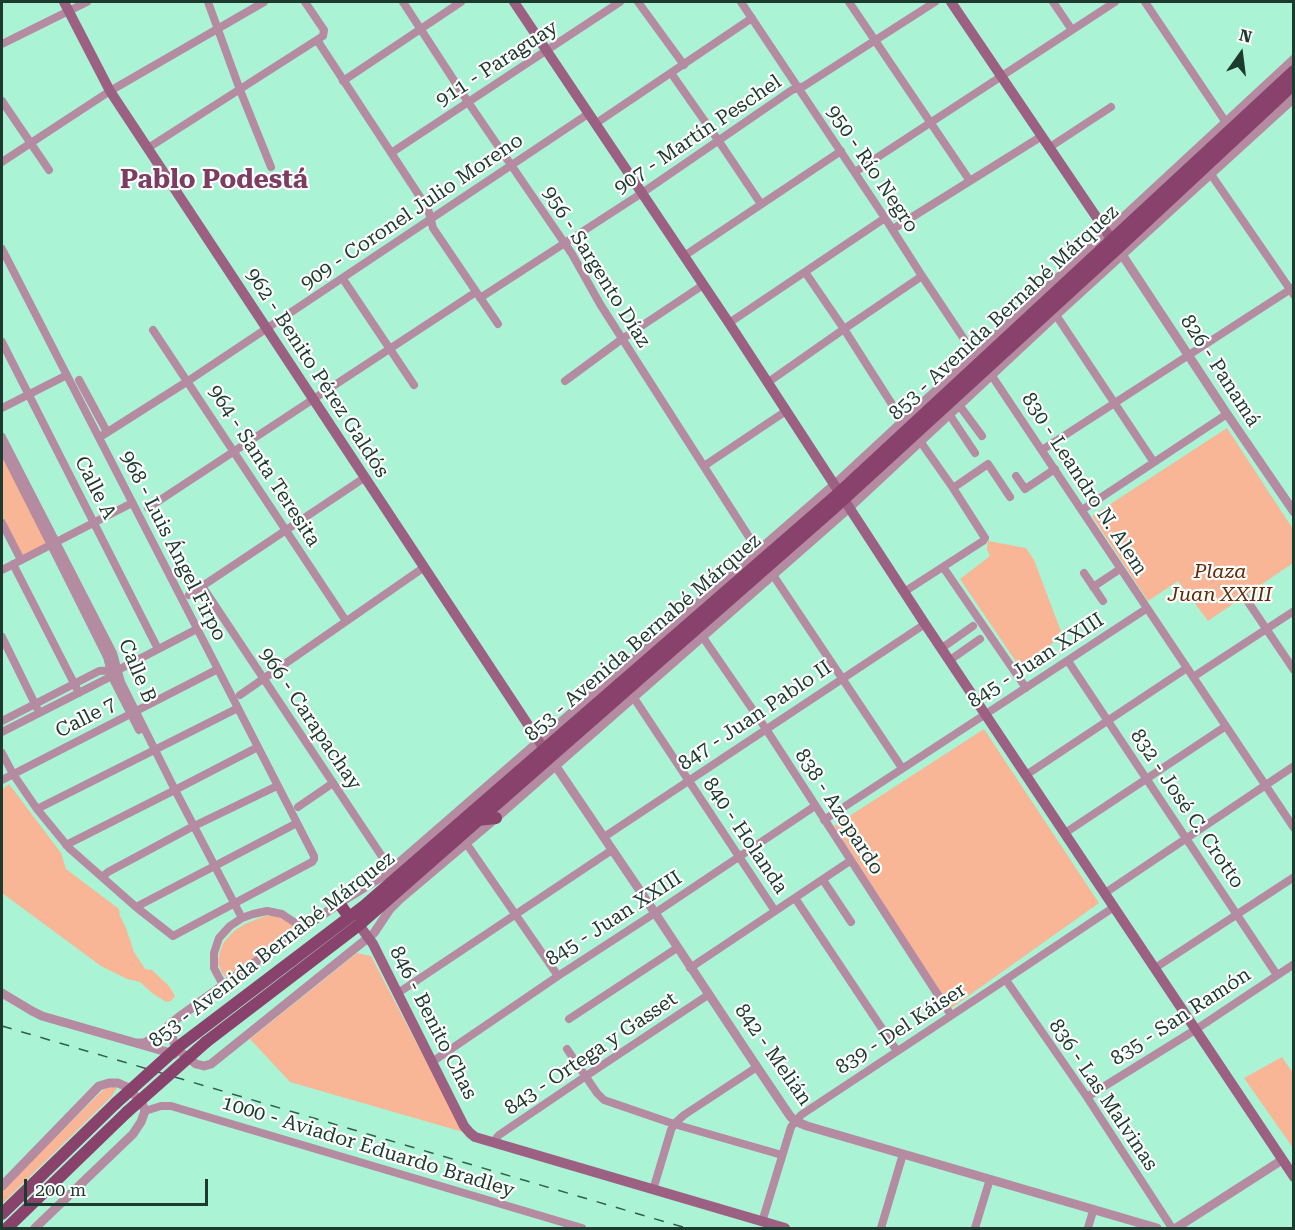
<!DOCTYPE html>
<html>
<head>
<meta charset="utf-8">
<style>
	body { margin:0 }
	#map { position:relative; width:1295px; height:1230px; overflow:hidden; background:#aaf3d4; font-family:"Roboto Serif",serif }
	canvas { display:block }
	.frame { position:absolute; inset:0; border:3px solid #1c3a2e; pointer-events:none }
	.north { position:absolute; left:1211px; top:24px; width:60px; height:60px; -webkit-text-stroke:4px #fff; paint-order:stroke; rotate:14deg; font-size:16px; font-weight:700; line-height:24px; text-align:center; color:#1c3a2e }
	.north::after { content:''; display:block; margin:auto; width:21px; height:27px; background:#1c3a2e; clip-path:polygon(50% 0,100% 100%,50% 72%,0 100%) }
	.scale { position:absolute; left:24px; top:1179px; width:184px; height:27px; box-sizing:border-box; border:3px solid #1c3a2e; border-top:0; padding-left:8px; font-size:18px; line-height:21px; white-space:nowrap; color:#1c3a2e; -webkit-text-stroke:4px #fff; paint-order:stroke }
</style>
</head>
<body>
<div id="map">
<canvas width="1295" height="1230"></canvas>
<div class="frame"></div>
<div class="north">N</div>
<div class="scale">200 m</div>
</div>
<script>
const ctx = document.querySelector('canvas').getContext('2d');
ctx.lineJoin = 'round';
function paint(path, color) { ctx.fillStyle = color; ctx.fill(path, 'evenodd'); }
const shape = rows => new Path2D(rows.map(r => 'M' + r).join(''));
function stroke(path, color, width, dash) { ctx.strokeStyle = color; ctx.lineWidth = width; ctx.lineCap = dash ? 'butt' : 'round'; ctx.setLineDash(dash || []); ctx.stroke(path); }
function drawText(font, color, halo, rows, align = 'center') {
  ctx.font = font + ' "Roboto Serif",serif'; ctx.lineWidth = 4.5; ctx.setLineDash([]); ctx.textBaseline = 'middle'; ctx.strokeStyle = halo; ctx.fillStyle = color; for (const [text, x, y, turn = 0] of rows) {
    ctx.save(); ctx.translate(x, y); ctx.rotate((+turn || 0) * Math.PI / 180); ctx.textAlign = isNaN(turn) ? turn : align; if (halo) ctx.strokeText(text, 0, 0); ctx.fillText(text, 0, 0); ctx.restore();
  }
}
paint(shape([
	[1227,428,1293,529,1293,563,1208,621,1178,581,1148,601,1092,516],
	[2,448,51,545,21,560,2,523],
	[988,541,1026,548,1034,560,1062,634,1023,672,960,579,990,556,987,550],
	[984,729,1099,903,950,1009,834,826],
	[9,784,61,853,66,869,119,909,120,916,126,928,134,952,145,969,152,970,169,986,175,996,171,1001,166,1002,152,993,140,982,127,979,101,966,2,893,2,790],
	[265,916,277,916,284,919,293,926,294,931,226,977,222,973,218,963,220,951,224,942,234,931,245,924],
	[357,953,371,956,463,1132,290,1082,250,1039],
	[1282,1057,1293,1073,1293,1148,1244,1078],
	[110,1086,117,1088,112,1096,2,1204,2,1190,102,1091]
]), '#f9b697');
stroke(shape([
	[208,2,240,90,271,167],
	[403,2,468,102,572,254,600,304,758,551],
	[638,2,684,65],
	[741,2,885,218,922,276,974,354],
	[849,2,970,181],
	[1053,2,1072,30],
	[1145,2,1225,121],
	[317,40,428,209,433,228,498,324],
	[2,44,87,2],
	[671,73,718,140,761,204],
	[343,81,461,2],
	[2,101,49,170],
	[595,124,752,18],
	[1050,147,1111,107],
	[148,148,323,36,324,30,305,2],
	[391,153,620,2],
	[2,162,110,91,264,2],
	[1208,170,1294,295],
	[855,172,1115,2],
	[893,229,1042,136],
	[2,249,314,856,314,859,312,862,173,936,136,907,69,848,37,809,13,774,2,753],
	[684,256,841,151],
	[805,272,844,329,902,420],
	[343,279,414,385],
	[480,298,642,193,792,90,804,86,935,2],
	[1056,315,1153,461],
	[729,323,885,218],
	[153,330,346,621],
	[2,342,158,649],
	[990,373,1294,828],
	[79,380,107,432],
	[565,381,622,339,703,285],
	[767,383,844,329,922,276],
	[959,405,982,436],
	[2,408,67,375],
	[949,414,975,453],
	[103,435,188,381,588,114],
	[2,437,113,653,121,682,175,790,242,918],
	[2,448,51,545,107,657,113,679,139,730],
	[1042,450,1294,287],
	[704,466,786,411],
	[1016,476,1025,489,1055,469],
	[953,488,988,464,1010,497],
	[148,508,476,292],
	[1082,510,1227,414],
	[2,523,21,560],
	[13,564,79,693],
	[943,567,1026,688],
	[2,570,132,503],
	[771,572,902,768],
	[1084,573,1103,601],
	[202,586,391,870],
	[1093,587,1120,569],
	[904,592,983,541,985,538,953,488,920,441],
	[189,595,364,478],
	[1244,596,1294,670],
	[700,633,766,729,951,1015],
	[2,637,37,708],
	[942,648,973,626],
	[950,660,980,639],
	[1068,661,1277,975],
	[1193,677,1294,611],
	[240,695,423,568],
	[632,695,775,911],
	[2,721,99,671,114,670],
	[2,732,108,678,118,670,197,629],
	[1026,775,1187,668],
	[2,780,218,669],
	[298,807,333,783],
	[37,809,238,708],
	[824,820,1146,609],
	[1065,833,1226,726],
	[604,837,925,624],
	[466,843,558,976],
	[66,845,171,792,258,747],
	[102,877,108,872,190,828,277,786],
	[823,880,851,922],
	[1105,893,1294,766],
	[795,898,897,1051],
	[136,907,297,823],
	[690,968,850,861],
	[1155,968,1294,877],
	[1006,980,1087,1097,1172,1228],
	[223,985,214,968,214,953,219,938,230,926,242,918,253,914,267,911,282,914,303,928],
	[398,993,612,850],
	[569,1019,677,948],
	[567,1049,597,1093,604,1100,674,1124,782,1155],
	[432,1062,558,976,655,913,815,806],
	[1087,1097,1195,1030,1294,964],
	[145,1111,161,1106,171,1106,582,1228],
	[493,1142,499,1135,586,1076,708,995],
	[653,1190,671,1130,674,1124,684,1115,757,1067],
	[762,1222,791,1127,801,1115,1008,978,1114,907],
	[881,1228,903,1154],
	[975,1228,990,1179],
	[1088,1228,1093,1211]
]), '#b58ba1', 8);
stroke(shape([
	[1119,250,1227,414,1294,512],
	[553,762,655,913,757,1067,790,1116,795,1121,807,1126,1157,1228],
	[2,993,32,1011,42,1016,174,1054],
	[173,1022,171,1027,172,1036,174,1043,178,1050,196,1064,204,1066,211,1064,369,937,374,933,390,909,400,899,496,818,849,508,1056,315,1294,98],
	[136,1043,144,1043,154,1038,179,1017,303,928,346,899,385,875,834,485,1294,59],
	[2,1186,99,1086,109,1083,118,1083,127,1087,142,1103,145,1111,141,1122,133,1134,35,1228],
	[1176,1228,1282,1160]
]), '#b58ba1', 9);
stroke(shape([
	[64,2,110,91,548,755],
	[514,2,729,323,925,624,1294,1177],
	[951,2,1116,246],
	[359,925,373,944,464,1126,470,1133,475,1137,785,1228]
]), '#9c6182', 10);
stroke(shape([
	[478,820,496,818],
	[339,903,349,917],
	[206,1042,359,925,833,509,1118,248,1294,84],
	[178,1047,364,906,839,493,1294,71],
	[2,1214,116,1103],
	[7,1228,127,1112]
]), '#89426c', 12);
stroke(shape([
	[2,1026,686,1228]
]), '#365c4d', 1.5, [10, 10]);
stroke(shape([
	[116,1103,178,1047],
	[127,1112,206,1042]
]), '#89426c', 12);
drawText('20px', '#1c3a2e', '#fff', [
	["911 - Paraguay",497,64,-33],
	["907 - Martín Peschel",698,135,-34],
	["950 - Río Negro",872,169,56],
	["909 - Coronel Julio Moreno",412,212,-34],
	["956 - Sargento Díaz",596,267,58],
	["853 - Avenida Bernabé Márquez",1004,313,-43],
	["826 - Panamá",1220,371,57],
	["962 - Benito Pérez Galdós",317,373,57],
	["964 - Santa Teresita",264,466,57],
	["830 - Leandro N. Alem",1084,484,57],
	["Calle A",95,488,63],
	["968 - Luis Ángel Firpo",173,546,63],
	["853 - Avenida Bernabé Márquez",643,638,-41],
	["845 - Juan XXIII",1036,661,-33],
	["Calle B",137,671,67],
	["847 - Juan Pablo II",755,716,-34],
	["Calle 7",86,718,-27],
	["966 - Carapachay",310,719,56],
	["832 - José C. Crotto",1187,809,56],
	["838 - Azopardo",839,812,57],
	["840 - Holanda",745,836,56],
	["845 - Juan XXIII",614,919,-33],
	["853 - Avenida Bernabé Márquez",272,950,-38],
	["835 - San Ramón",1181,1017,-33],
	["846 - Benito Chas",433,1023,63],
	["839 - Del Káiser",901,1029,-33],
	["843 - Ortega y Gasset",591,1054,-34],
	["842 - Melián",773,1055,55],
	["836 - Las Malvinas",1103,1095,56],
	["1000 - Aviador Eduardo Bradley",368,1147,17]
]);
drawText('italic 20px', '#632804', '#fff', [
	["Plaza",1220,572],
	["Juan XXIII",1220,595]
]);
drawText('bold 26px', '#7d3d62', '#fff', [
	["Pablo Podestá",214,180]
]);
</script>
</body>
</html>
